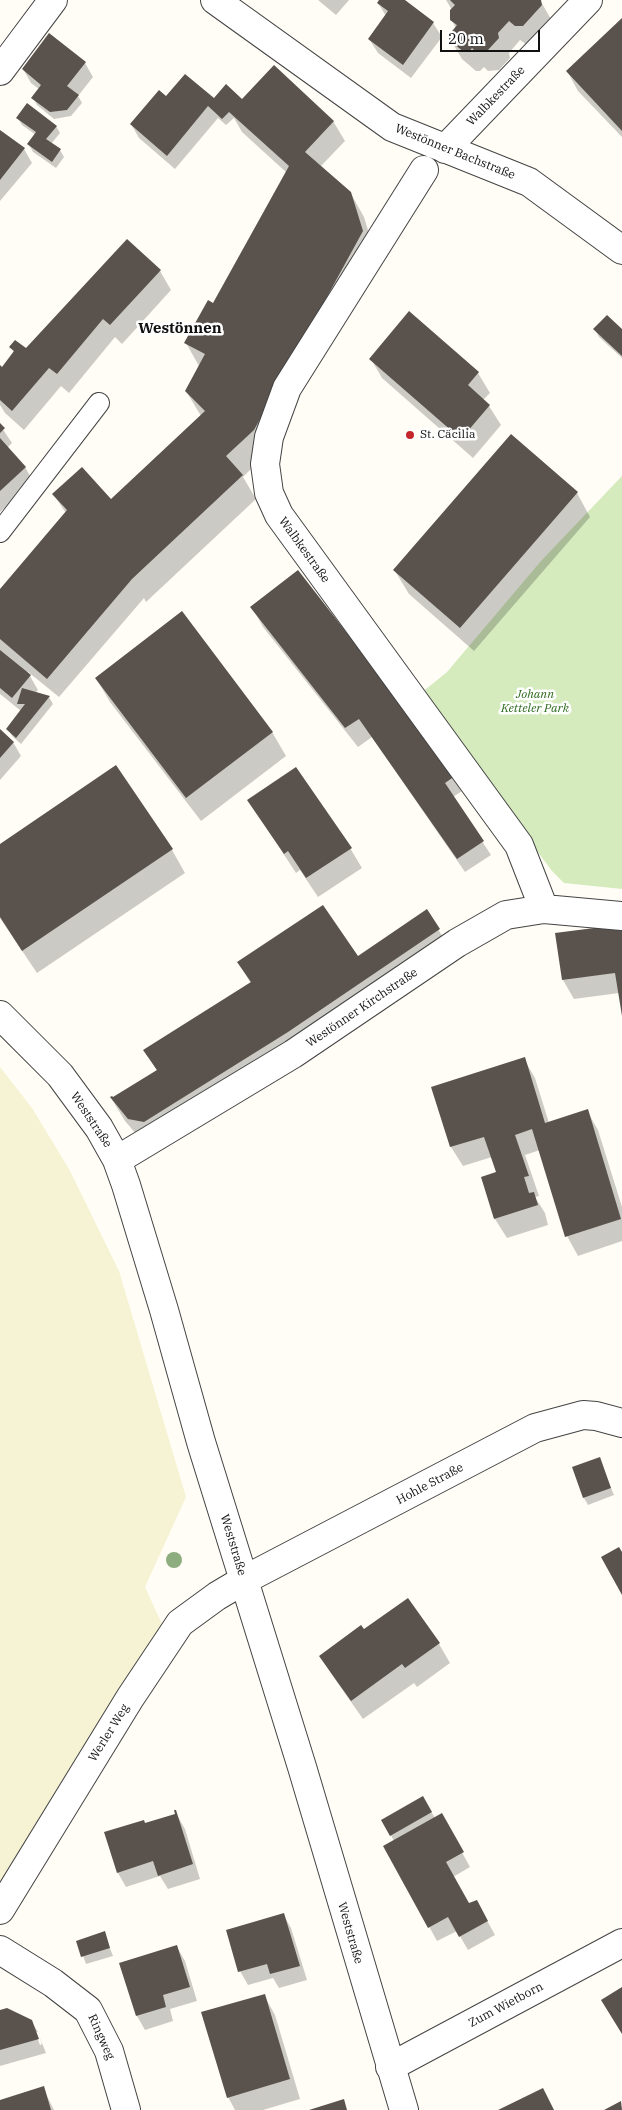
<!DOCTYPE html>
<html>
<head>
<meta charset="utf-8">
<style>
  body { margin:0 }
  #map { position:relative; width:622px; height:2110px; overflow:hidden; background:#fffdf5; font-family:"IBM Plex Serif",serif }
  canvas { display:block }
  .scale { position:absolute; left:440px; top:30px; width:100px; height:22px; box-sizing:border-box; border:2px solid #111; border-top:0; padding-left:6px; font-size:15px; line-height:18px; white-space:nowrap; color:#111; -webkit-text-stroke:4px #fff; paint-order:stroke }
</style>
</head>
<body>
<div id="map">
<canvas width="622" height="2110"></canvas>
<div class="scale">20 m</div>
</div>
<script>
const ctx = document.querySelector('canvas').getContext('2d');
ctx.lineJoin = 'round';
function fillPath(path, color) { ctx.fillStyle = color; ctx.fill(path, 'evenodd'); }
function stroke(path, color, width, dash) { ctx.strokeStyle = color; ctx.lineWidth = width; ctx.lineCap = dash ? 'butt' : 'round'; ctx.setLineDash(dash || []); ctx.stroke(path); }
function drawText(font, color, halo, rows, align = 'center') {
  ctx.font = font + ' "IBM Plex Serif",serif'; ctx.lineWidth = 5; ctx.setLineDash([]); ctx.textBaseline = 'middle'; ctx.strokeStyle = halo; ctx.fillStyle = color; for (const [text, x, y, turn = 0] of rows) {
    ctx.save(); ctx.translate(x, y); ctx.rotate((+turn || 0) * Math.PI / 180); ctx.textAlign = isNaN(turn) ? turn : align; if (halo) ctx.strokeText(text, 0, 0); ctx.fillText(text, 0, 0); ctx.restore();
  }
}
fillPath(new Path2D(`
  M 0,1067 L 32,1108 L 69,1169 L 119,1271 L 186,1497 L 145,1587 L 162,1624 L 0,1892 Z`), '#f6f3d4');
fillPath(new Path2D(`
  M 622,476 L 622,889 L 564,883 L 552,871 L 420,694 L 447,672 L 541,561 Z`), '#d5ebbd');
fillPath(new Path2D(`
  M 318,0 L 349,0 L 336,15 Z
  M 381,0 L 403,0 L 433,23 L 442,37 L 411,78 L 378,53 L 369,39 L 386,16 L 378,3 Z
  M 446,0 L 540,0 L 552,21 L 527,45 L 520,40 L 509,53 L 510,58 L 499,70 L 488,71 L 484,67 L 480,71 L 476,71 L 462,59 L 450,39 L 456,28 L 451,19 L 452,10 Z
  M 622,20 L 622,137 L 578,91 L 567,71 Z
  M 85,63 L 93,77 L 78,96 L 82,103 L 71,116 L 54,119 L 37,105 L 33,98 L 39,89 L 31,83 L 23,69 Z
  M 166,98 L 242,100 L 333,121 L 345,141 L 320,167 L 350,192 L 364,217 L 376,256 L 267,453 L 243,477 L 256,499 L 146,602 L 144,598 L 59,697 L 27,671 L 38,690 L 35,693 L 49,697 L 53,704 L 21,744 L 12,736 L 8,729 L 21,711 L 0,694 L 0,591 L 66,513 L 53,494 L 115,504 L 201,416 L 186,391 L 199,366 L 186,343 L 213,305 L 287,173 L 242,132 L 234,118 L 226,125 L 218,118 L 175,169 L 139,138 L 131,124 Z
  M 18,118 L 56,126 L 60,133 L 51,144 L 60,150 L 64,157 L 56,168 L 33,152 L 29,145 L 36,135 L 22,125 Z
  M 0,131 L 24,149 L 32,163 L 0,201 Z
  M 160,271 L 171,290 L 122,344 L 115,337 L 69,393 L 61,386 L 24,430 L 5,413 L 0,405 L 0,367 L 2,368 L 14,353 L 11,347 L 26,350 Z
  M 410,313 L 478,373 L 490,393 L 483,400 L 489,406 L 501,425 L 473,458 L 382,378 L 371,359 Z
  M 595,330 L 622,331 L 622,358 L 599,337 Z
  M 0,425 L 12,443 L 7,448 L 25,467 L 33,481 L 0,512 Z
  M 577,493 L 590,517 L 474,651 L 409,594 L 395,571 Z
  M 252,607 L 454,777 L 462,791 L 453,797 L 491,855 L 465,872 L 372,737 L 358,747 L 263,627 Z
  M 96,678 L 272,732 L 286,756 L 201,821 L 110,702 Z
  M 0,731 L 13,742 L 21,756 L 0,780 Z
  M 116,767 L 172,850 L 185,873 L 37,973 L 0,918 L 0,846 Z
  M 249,801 L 350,848 L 362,868 L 318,897 L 300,870 L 296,873 Z
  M 427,911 L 447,944 L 143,1142 L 125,1121 L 111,1098 L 113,1099 L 157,1071 L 145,1050 L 251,984 L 239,963 L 364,968 Z
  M 610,927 L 622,1015 L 619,993 L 574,999 L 563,980 Z
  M 524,1059 L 535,1078 L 549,1123 L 587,1111 L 598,1130 L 622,1207 L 622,1241 L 578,1256 L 567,1236 L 540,1150 L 525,1155 L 539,1196 L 535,1197 L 545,1213 L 548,1225 L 507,1238 L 495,1219 L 482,1178 L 498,1173 L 492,1157 L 463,1166 L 451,1147 L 432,1088 Z
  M 599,1459 L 614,1495 L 588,1505 L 584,1498 Z
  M 408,1600 L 439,1644 L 450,1663 L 417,1687 L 414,1683 L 363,1719 L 332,1675 L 320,1656 L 364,1631 Z
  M 423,1798 L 435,1818 L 441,1814 L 470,1867 L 453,1877 L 469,1905 L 484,1915 L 495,1935 L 468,1950 L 457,1931 L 437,1941 L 385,1846 L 394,1841 L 383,1821 Z
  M 177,1815 L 185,1829 L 200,1879 L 168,1889 L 160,1876 L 126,1887 L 118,1873 L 106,1833 L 145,1824 Z
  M 283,1914 L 291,1928 L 307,1980 L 279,1988 L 273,1978 L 248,1985 L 240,1971 Z
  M 104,1933 L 113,1956 L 86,1964 L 78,1942 Z
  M 177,1947 L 185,1961 L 197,2001 L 170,2009 L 173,2021 L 145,2030 L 137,2016 Z
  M 264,1995 L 275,2015 L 300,2099 L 263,2110 L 235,2110 L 228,2097 Z
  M 0,2011 L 31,2021 L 38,2032 L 35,2032 L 40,2045 L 42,2044 L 38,2033 L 46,2053 L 0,2066 Z
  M 43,2088 L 54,2110 L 0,2110 L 0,2101 Z`), '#0003');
fillPath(new Path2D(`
  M 379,0 L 405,0 L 434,22 L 403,65 L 368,39 L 388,11 L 377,3 Z
  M 450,0 L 541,0 L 542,5 L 523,26 L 515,26 L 509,21 L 498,33 L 499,38 L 488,50 L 476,52 L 472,48 L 469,52 L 464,52 L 449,40 L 449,35 L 457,25 L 450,20 L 450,10 L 455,5 Z
  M 622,18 L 622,131 L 566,71 Z
  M 49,33 L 86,62 L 67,86 L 79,95 L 67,110 L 50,112 L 31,98 L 41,85 L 22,69 Z
  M 274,65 L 334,121 L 305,152 L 351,192 L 363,231 L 254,430 L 226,456 L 243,475 L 132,579 L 47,679 L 0,639 L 0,589 L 67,510 L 52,494 L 82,467 L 111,499 L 205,411 L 185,391 L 205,354 L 184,343 L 208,300 L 213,303 L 289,166 L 229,112 L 222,119 L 208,106 L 167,156 L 130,124 L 159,90 L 166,96 L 185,74 L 214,98 L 226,84 L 242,99 Z
  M 27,103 L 57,126 L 46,139 L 61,149 L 52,162 L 27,144 L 36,132 L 16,118 Z
  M 0,130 L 25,148 L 0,180 Z
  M 127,239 L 161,270 L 110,325 L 103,319 L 57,374 L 49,368 L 12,411 L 0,400 L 0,365 L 2,367 L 14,351 L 9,347 L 15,340 L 26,348 Z
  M 409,311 L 479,372 L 468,385 L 490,405 L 461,439 L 369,359 Z
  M 607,315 L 622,329 L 622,356 L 593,329 Z
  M 0,423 L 5,428 L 0,433 Z
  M 511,434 L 578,492 L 460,628 L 393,570 Z
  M 0,438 L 26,467 L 0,491 Z
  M 298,570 L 395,695 L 455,776 L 445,783 L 484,841 L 457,859 L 359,719 L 345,728 L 250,607 Z
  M 182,611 L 273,732 L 186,798 L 95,678 Z
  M 0,650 L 31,675 L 12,698 L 0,688 Z
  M 22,688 L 50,696 L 16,738 L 6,729 L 25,704 L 17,704 Z
  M 0,729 L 14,742 L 0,758 Z
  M 116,765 L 173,849 L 22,951 L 0,917 L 0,844 Z
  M 296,767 L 352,848 L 306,878 L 288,851 L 284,854 L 247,800 Z
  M 323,905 L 358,956 L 427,909 L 440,929 L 288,1032 L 144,1122 L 128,1119 L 110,1097 L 112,1096 L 113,1097 L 157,1070 L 143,1050 L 251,982 L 237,962 Z
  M 610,926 L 622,927 L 622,1016 L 615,973 L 562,980 L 555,933 Z
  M 525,1057 L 545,1123 L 588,1109 L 621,1219 L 565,1237 L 532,1129 L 515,1135 L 529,1176 L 524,1177 L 529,1193 L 534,1192 L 538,1205 L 494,1219 L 481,1177 L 496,1172 L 484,1137 L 450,1147 L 431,1087 Z
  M 600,1457 L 611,1488 L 583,1498 L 572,1467 Z
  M 619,1547 L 622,1552 L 622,1595 L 601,1557 Z
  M 408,1598 L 440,1643 L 405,1668 L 402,1664 L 351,1701 L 319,1656 L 361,1625 L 364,1629 Z
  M 423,1796 L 432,1812 L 390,1836 L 381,1820 Z
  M 174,1810 L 176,1810 L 193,1864 L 158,1876 L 153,1861 L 117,1873 L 104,1832 L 144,1820 L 145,1823 L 175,1814 Z
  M 442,1813 L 464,1852 L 446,1862 L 469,1903 L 477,1900 L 488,1921 L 459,1937 L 448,1917 L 428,1928 L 383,1846 Z
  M 284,1913 L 300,1966 L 270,1974 L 267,1964 L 238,1972 L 226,1930 Z
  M 105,1931 L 110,1948 L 81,1957 L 76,1941 Z
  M 177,1945 L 190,1987 L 163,1995 L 166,2007 L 136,2016 L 119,1963 Z
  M 622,1987 L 622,2034 L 601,2000 Z
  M 265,1994 L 290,2079 L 227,2098 L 201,2012 Z
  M 7,2008 L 32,2020 L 39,2039 L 0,2050 L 0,2010 Z
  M 44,2086 L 51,2110 L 0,2110 L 0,2100 Z
  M 543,2088 L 554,2110 L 498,2110 Z
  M 344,2099 L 347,2110 L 309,2110 Z
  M 621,2101 L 622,2110 L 604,2110 Z`), '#5a524d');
const lane = new Path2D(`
  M 0,532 L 99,403`);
const street = new Path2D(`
  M 215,0 L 392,127 L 529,182 L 622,250
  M 0,71 L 53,0
  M 445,149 L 588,0
  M 424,170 L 287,388 L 269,437 L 265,464 L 269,493 L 279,515 L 519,845 L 544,909
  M 0,1015 L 60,1075 L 99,1128 L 117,1160 L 126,1185 L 164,1310 L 201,1442 L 302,1767 L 404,2110
  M 117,1160 L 293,1054 L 457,943 L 506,915 L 544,909 L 622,916
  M 0,1910 L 130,1698 L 180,1623 L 217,1596 L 244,1580 L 535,1428 L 583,1415 L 596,1416 L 622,1423
  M 0,1950 L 53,1983 L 88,2010 L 109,2051 L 126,2110
  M 390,2067 L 622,1943`);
stroke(lane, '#444', 22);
stroke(street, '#444', 30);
stroke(lane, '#fff', 20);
stroke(street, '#fff', 28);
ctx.fillStyle = '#8dad7f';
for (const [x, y] of [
  [174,1560]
]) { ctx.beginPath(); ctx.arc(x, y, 8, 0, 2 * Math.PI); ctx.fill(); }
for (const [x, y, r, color] of [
  [410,435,5,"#c4262e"]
]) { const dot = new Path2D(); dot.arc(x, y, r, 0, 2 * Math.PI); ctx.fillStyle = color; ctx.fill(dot); stroke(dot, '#fff', 2); }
drawText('12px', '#111', '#fff', [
  ["Walbkestraße",496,96,-46],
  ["Westönner Bachstraße",455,152,22],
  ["Walbkestraße",304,550,54],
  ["Westönner Kirchstraße",362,1008,-34],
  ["Weststraße",91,1120,56],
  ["Hohle Straße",430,1484,-28],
  ["Weststraße",233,1545,73],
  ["Werler Weg",109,1733,-58],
  ["Weststraße",350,1933,74],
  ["Zum Wietborn",506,2005,-28],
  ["Ringweg",101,2037,66]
]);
drawText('12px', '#111', '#fff', [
  ["St. Cäcilia",420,435]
], 'left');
drawText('italic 12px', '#2f6b1f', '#fff', [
  ["Johann",535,695],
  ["Ketteler Park",535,709]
]);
drawText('bold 15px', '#111', '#fff', [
  ["Westönnen",180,329]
]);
</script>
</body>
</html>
